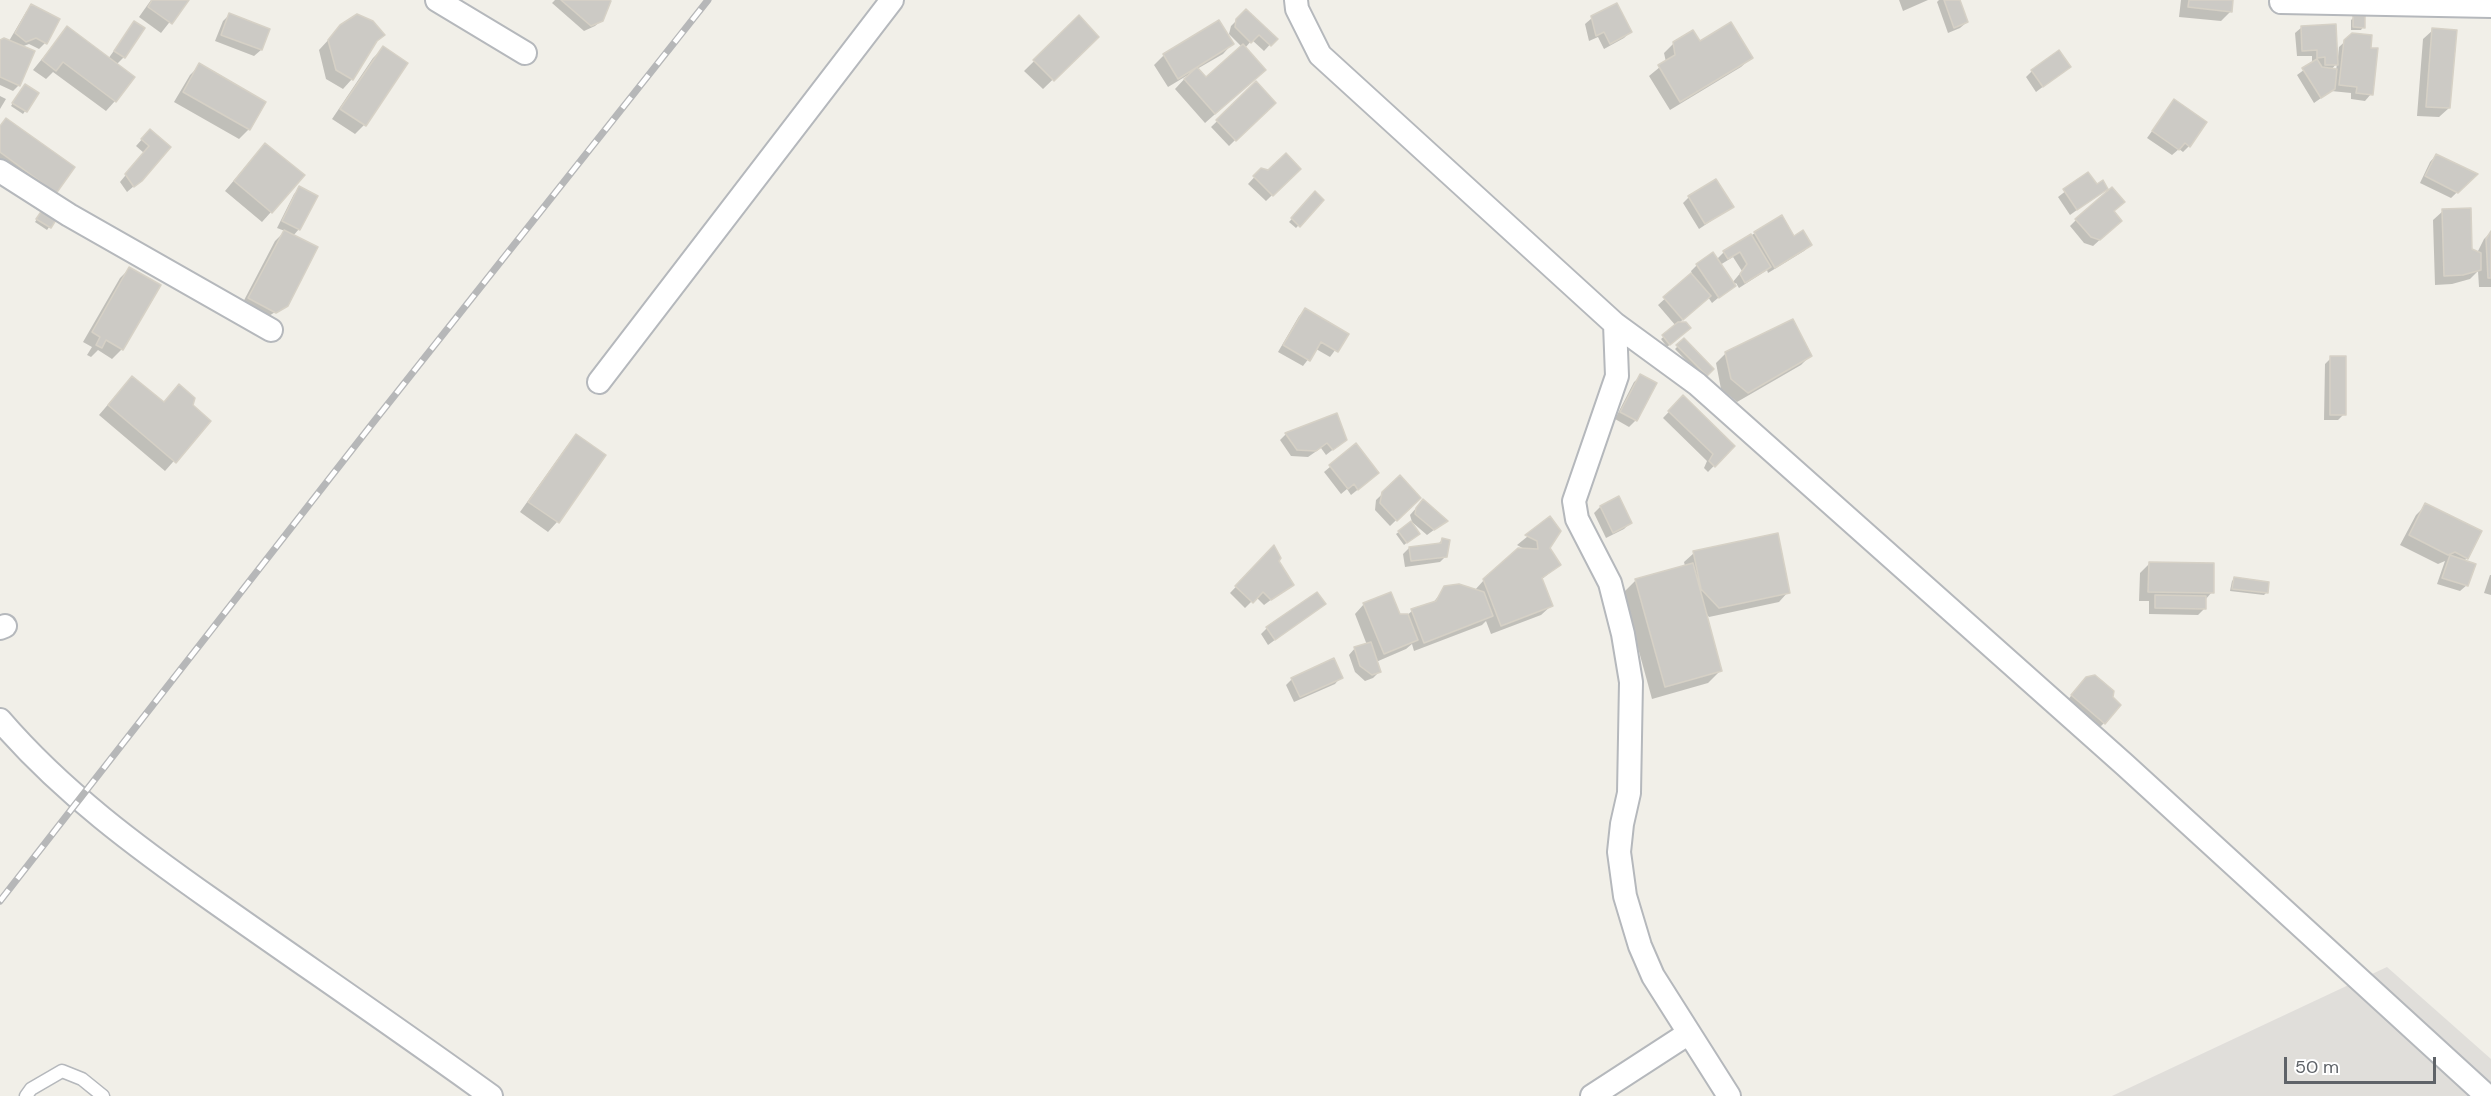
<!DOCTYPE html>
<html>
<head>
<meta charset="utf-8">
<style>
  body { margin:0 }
  #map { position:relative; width:2491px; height:1096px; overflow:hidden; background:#f1efe8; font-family:"DM Sans",sans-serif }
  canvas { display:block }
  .scale { position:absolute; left:2284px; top:1057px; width:152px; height:27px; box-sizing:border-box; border:3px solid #5f6368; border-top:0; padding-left:8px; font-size:18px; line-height:21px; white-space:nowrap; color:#5f6368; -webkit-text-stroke:4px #fff; paint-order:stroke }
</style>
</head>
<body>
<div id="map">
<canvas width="2491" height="1096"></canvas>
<div class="scale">50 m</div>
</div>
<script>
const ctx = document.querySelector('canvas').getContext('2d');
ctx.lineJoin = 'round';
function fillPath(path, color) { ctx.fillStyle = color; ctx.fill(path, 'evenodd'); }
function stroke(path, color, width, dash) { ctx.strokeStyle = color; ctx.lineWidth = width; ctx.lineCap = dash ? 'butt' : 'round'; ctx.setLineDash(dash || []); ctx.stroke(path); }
fillPath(new Path2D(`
  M 2387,967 L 2491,1059 L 2491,1096 L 2112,1096 Z`), '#e0deda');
fillPath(new Path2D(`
  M 151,0 L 187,0 L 161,33 L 139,17 Z
  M 555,0 L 608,0 L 602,20 L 595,26 L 584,31 L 552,3 Z
  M 1899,0 L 1928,0 L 1903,11 Z
  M 1939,0 L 1958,0 L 1967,22 L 1960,28 L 1948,33 L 1937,2 Z
  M 2181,0 L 2232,0 L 2231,11 L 2221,21 L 2179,17 Z
  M 32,6 L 45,43 L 39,49 L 29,44 L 21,47 L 19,85 L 13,91 L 0,85 L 0,41 L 9,41 L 26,12 Z
  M 1246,11 L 1275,39 L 1264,51 L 1252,40 L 1245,48 L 1255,79 L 1205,123 L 1175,89 L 1188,75 L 1168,87 L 1154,65 L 1164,55 L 1219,22 L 1232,44 L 1223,54 L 1197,69 L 1206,79 L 1242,47 L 1229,34 L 1231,26 Z
  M 229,15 L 268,30 L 261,50 L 254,56 L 215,41 L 223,21 Z
  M 1079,17 L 1097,37 L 1043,89 L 1024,71 Z
  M 2354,17 L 2363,27 L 2361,30 L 2351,30 L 2351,20 Z
  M 1592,18 L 1630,32 L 1624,38 L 1604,49 L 1598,37 L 1589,41 L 1585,24 Z
  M 134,23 L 124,57 L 116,65 L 115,101 L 106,111 L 53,72 L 46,79 L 33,70 L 67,28 L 108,59 Z
  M 2302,27 L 2338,57 L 2339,47 L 2352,35 L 2371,94 L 2365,101 L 2351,99 L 2351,93 L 2331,91 L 2314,103 L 2297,75 L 2312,64 L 2312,56 L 2297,56 L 2295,33 ZM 2337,63 L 2336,71 L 2331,70 Z
  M 2433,30 L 2449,108 L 2439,117 L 2417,116 L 2423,39 Z
  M 331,37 L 373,45 L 352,79 L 343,89 L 326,79 L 319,50 Z
  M 1674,43 L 1699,43 L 1751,58 L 1741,67 L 1670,110 L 1649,76 L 1666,62 L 1664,53 Z
  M 383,48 L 364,125 L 355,134 L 332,119 L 373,58 Z
  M 200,65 L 264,102 L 249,129 L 239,139 L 174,102 L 190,75 Z
  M 2069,67 L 2036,92 L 2026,77 L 2032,71 Z
  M 1256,84 L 1274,102 L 1229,146 L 1211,127 Z
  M 22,88 L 37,94 L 23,114 L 11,106 Z
  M 0,96 L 6,99 L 0,109 Z
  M 2174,101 L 2189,146 L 2183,152 L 2179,149 L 2172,155 L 2147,138 Z
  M 0,126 L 73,168 L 39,211 L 30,205 L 37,195 L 0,168 Z
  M 144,137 L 169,147 L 141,180 L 127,192 L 120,182 L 144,153 L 136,146 Z
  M 256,154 L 271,212 L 262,222 L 225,191 Z
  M 2436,155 L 2475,175 L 2451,198 L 2420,183 L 2430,162 Z
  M 1299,169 L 1266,201 L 1248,184 L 1261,170 L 1268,172 Z
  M 2088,174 L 2096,186 L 2106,189 L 2070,215 L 2058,197 Z
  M 300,188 L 299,229 L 293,236 L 281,308 L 269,316 L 271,318 L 240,308 L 275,241 L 285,231 L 277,228 L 294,194 Z
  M 1315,194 L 1322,200 L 1296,228 L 1289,222 Z
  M 1689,197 L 1732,207 L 1699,229 L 1683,203 Z
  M 44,208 L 57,216 L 47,230 L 35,222 Z
  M 2443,211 L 2470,250 L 2477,253 L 2484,239 L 2491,232 L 2491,287 L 2479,287 L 2478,271 L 2470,279 L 2452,284 L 2435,285 L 2433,220 Z
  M 2112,212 L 2114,227 L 2093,246 L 2084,243 L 2070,226 L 2076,220 Z
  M 1755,233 L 1793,238 L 1810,245 L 1804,251 L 1768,273 L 1767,270 L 1739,288 L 1736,283 L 1712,303 L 1708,297 L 1678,324 L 1687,331 L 1667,347 L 1661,339 L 1676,326 L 1658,305 L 1692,274 L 1691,271 L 1697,265 L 1712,254 L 1716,260 L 1724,252 ZM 1733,257 L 1742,271 L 1732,283 L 1720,265 Z
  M 129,269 L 122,349 L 112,359 L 98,350 L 91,357 L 87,355 L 92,347 L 83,342 L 120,278 Z
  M 1305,310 L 1347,334 L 1330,357 L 1316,349 L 1303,366 L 1278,352 L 1299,316 Z
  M 1684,340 L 1712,369 L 1703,378 L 1675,349 Z
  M 1726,353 L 1810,356 L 1801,365 L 1737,402 L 1721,389 L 1716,363 Z
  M 2331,358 L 2344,414 L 2338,420 L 2324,420 L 2325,364 Z
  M 1641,376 L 1655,384 L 1636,420 L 1629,427 L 1615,419 L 1634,382 Z
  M 123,387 L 163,403 L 191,406 L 209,421 L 165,471 L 99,415 Z
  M 1683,397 L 1733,446 L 1708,472 L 1704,468 L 1707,461 L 1663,418 Z
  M 1286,434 L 1345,440 L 1326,455 L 1321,448 L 1308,457 L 1291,456 L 1280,440 Z
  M 576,436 L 604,456 L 557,522 L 548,532 L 520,512 L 567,446 Z
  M 1356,445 L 1371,479 L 1351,495 L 1347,489 L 1341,494 L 1324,472 Z
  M 1400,477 L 1419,498 L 1390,526 L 1375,510 L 1376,500 Z
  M 1618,498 L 1630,523 L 1624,529 L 1606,538 L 1594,513 L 1600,507 Z
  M 2426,505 L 2467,558 L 2464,561 L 2467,585 L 2460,591 L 2437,584 L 2445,561 L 2438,564 L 2400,545 L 2416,515 Z
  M 1417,507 L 1446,521 L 1427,535 L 1412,522 L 1415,536 L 1404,545 L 1396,534 L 1412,522 L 1410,515 Z
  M 1549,519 L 1548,548 L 1559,565 L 1541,580 L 1551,606 L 1541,615 L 1491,634 L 1486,621 L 1482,625 L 1414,651 L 1412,644 L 1406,649 L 1376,662 L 1379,672 L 1373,678 L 1365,681 L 1355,672 L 1349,655 L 1355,648 L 1367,645 L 1355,614 L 1364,604 L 1399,616 L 1406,616 L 1412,611 L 1432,604 L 1445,588 L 1474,591 L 1484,580 L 1526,550 L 1517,545 Z
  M 1442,540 L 1446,556 L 1440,562 L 1405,567 L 1403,554 L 1409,548 L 1437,545 Z
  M 1273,548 L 1278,561 L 1292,584 L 1264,605 L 1256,597 L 1245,608 L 1230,593 Z
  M 1694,553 L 1788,592 L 1779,602 L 1709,617 L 1705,612 L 1721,670 L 1708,683 L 1652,699 L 1623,593 L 1636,580 L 1685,566 L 1684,562 Z
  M 2149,564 L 2212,592 L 2205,600 L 2204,609 L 2198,615 L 2149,614 L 2149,601 L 2139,601 L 2140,573 Z
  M 2490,575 L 2491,575 L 2491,595 L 2484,593 Z
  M 2234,579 L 2266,593 L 2264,595 L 2230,591 L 2232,581 Z
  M 1324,604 L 1268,645 L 1261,634 L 1267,628 Z
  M 1341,677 L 1335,684 L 1294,702 L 1286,685 L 1292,679 Z
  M 2080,685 L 2104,723 L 2098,729 L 2066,702 Z`), '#0003');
const building = new Path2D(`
  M 152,0 L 189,0 L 172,24 L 148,7 Z
  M 561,0 L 610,0 L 611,1 L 603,21 L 591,26 Z
  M 1944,0 L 1960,0 L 1968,22 L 1954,28 Z
  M 2189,0 L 2233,0 L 2232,12 L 2188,7 Z
  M 1617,3 L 1632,32 L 1610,44 L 1604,32 L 1596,36 L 1591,16 Z
  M 31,4 L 60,19 L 47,44 L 36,38 L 26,42 L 15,33 Z
  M 1246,9 L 1278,39 L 1271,46 L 1259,35 L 1251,43 L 1235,27 L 1236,19 Z
  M 229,13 L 270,29 L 262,50 L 221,35 Z
  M 357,14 L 373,21 L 385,35 L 377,41 L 353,80 L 336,70 L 328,40 L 340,25 Z
  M 1079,15 L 1099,37 L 1054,81 L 1033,60 Z
  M 2353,16 L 2365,16 L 2365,28 L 2353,27 Z
  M 1219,20 L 1234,44 L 1178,79 L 1163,54 Z
  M 134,21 L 145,28 L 125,58 L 114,51 Z
  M 1731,22 L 1753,58 L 1680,102 L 1658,65 L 1675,55 L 1673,42 L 1693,30 L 1700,41 Z
  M 2336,24 L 2338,65 L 2325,65 L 2325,57 L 2317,58 L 2317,50 L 2302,51 L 2301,26 Z
  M 67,26 L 135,77 L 116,102 L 63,62 L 56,71 L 42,60 Z
  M 2432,28 L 2457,30 L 2450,108 L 2426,107 Z
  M 2352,33 L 2372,35 L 2371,48 L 2378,48 L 2373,95 L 2356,93 L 2357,87 L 2339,85 L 2344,40 Z
  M 4,38 L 35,51 L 20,86 L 0,77 L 0,40 Z
  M 1243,44 L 1266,70 L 1215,114 L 1184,79 L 1197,67 L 1206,77 Z
  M 383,46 L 408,63 L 366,126 L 340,109 Z
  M 2059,50 L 2071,67 L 2043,87 L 2031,70 Z
  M 2317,59 L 2322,67 L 2337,69 L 2335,89 L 2321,98 L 2302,68 Z
  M 199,63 L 266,102 L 250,130 L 183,92 Z
  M 1256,81 L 1276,103 L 1236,141 L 1216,120 Z
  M 25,84 L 39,93 L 27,112 L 12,103 Z
  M 2174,99 L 2207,122 L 2190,147 L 2185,143 L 2179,150 L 2152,131 Z
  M 6,118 L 75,167 L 50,202 L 38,194 L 45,185 L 0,152 L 0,126 Z
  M 150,129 L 171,147 L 142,181 L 134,187 L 125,174 L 149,146 L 141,139 Z
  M 265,143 L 305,175 L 272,213 L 234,181 Z
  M 1286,153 L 1301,169 L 1273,196 L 1253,176 L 1261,168 L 1268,170 Z
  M 2436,154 L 2478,174 L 2458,193 L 2425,176 Z
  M 2088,172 L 2097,184 L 2103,180 L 2108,189 L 2077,210 L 2063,189 Z
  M 1716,179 L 1734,207 L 1705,224 L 1688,196 Z
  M 299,186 L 318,196 L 300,230 L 282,221 Z
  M 2112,187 L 2125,202 L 2114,211 L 2122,221 L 2100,240 L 2091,237 L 2075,219 Z
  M 1315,191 L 1324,200 L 1300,227 L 1291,218 Z
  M 45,206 L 59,215 L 51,228 L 36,219 Z
  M 2471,208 L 2472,249 L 2481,253 L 2481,270 L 2463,275 L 2444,276 L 2442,209 Z
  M 1782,215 L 1794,236 L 1803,230 L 1812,245 L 1775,268 L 1754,232 Z
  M 284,230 L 318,247 L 288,306 L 276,313 L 248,298 Z
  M 2491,231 L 2491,278 L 2488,278 L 2486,239 Z
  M 1751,234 L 1771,267 L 1745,283 L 1740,274 L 1747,264 L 1740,252 L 1728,259 L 1723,251 Z
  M 1713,252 L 1736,286 L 1719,298 L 1696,264 Z
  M 129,267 L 161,285 L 123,350 L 106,340 L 102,348 L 96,345 L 100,337 L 92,332 Z
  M 1691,273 L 1711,296 L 1683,320 L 1663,297 Z
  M 1305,308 L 1349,334 L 1338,352 L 1321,342 L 1310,361 L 1283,345 Z
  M 1793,319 L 1812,356 L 1748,393 L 1731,379 L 1725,352 Z
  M 1678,322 L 1686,322 L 1691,328 L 1670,345 L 1662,335 Z
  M 1684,338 L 1714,369 L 1707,376 L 1676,345 Z
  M 2330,356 L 2346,356 L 2346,415 L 2330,415 Z
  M 1640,374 L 1657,383 L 1637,421 L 1620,412 Z
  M 132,376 L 164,402 L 179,384 L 195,398 L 193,405 L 211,421 L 176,463 L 108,405 Z
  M 1683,395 L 1735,446 L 1715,467 L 1709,461 L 1713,454 L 1668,411 Z
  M 1337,413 L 1347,440 L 1333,450 L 1327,443 L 1316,451 L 1297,450 L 1285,433 Z
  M 576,434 L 606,455 L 559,523 L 528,502 Z
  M 1356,443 L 1379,473 L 1358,490 L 1354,484 L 1348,489 L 1329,465 Z
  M 1400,475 L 1421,498 L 1397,521 L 1380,503 L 1382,492 Z
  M 1619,496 L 1632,523 L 1613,533 L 1600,506 Z
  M 1423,499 L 1448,521 L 1434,530 L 1415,514 L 1416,508 Z
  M 2425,503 L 2482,531 L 2468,559 L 2455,552 L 2448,555 L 2409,535 Z
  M 1550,516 L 1561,531 L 1550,548 L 1561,565 L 1542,578 L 1553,606 L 1501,626 L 1483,579 L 1518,548 L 1538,549 L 1537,541 L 1525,535 Z
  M 1411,521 L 1420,534 L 1407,543 L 1398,531 Z
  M 1778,533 L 1790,593 L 1719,608 L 1701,589 L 1693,551 Z
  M 1442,538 L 1450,540 L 1447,557 L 1411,561 L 1409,547 L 1441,543 Z
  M 1274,545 L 1281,558 L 1279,561 L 1294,585 L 1271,600 L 1263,592 L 1253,603 L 1235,586 Z
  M 2450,555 L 2476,564 L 2468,586 L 2442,578 Z
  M 2149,562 L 2214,563 L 2214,593 L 2148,592 Z
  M 1693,563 L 1722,671 L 1665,687 L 1635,579 Z
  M 2234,577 L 2269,582 L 2268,593 L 2232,589 Z
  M 1459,584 L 1484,592 L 1493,616 L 1424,643 L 1411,609 L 1436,601 L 1444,586 Z
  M 1317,592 L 1326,604 L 1275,640 L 1266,627 Z
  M 1391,592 L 1400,614 L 1408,614 L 1418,640 L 1384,654 L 1363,603 Z
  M 2155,595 L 2206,596 L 2206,609 L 2155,608 Z
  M 1371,642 L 1381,672 L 1372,675 L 1360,666 L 1354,647 Z
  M 1334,658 L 1343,678 L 1300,697 L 1291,678 Z
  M 2095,675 L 2114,691 L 2113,697 L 2121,705 L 2105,724 L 2071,695 L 2086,677 Z`);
fillPath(building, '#cccac5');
stroke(building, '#d6d1c6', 1.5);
const lane = new Path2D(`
  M 26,1096 L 31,1089 L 62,1071 L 82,1079 L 103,1096`);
const street = new Path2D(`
  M 437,0 L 525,53
  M 1296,0 L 1297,9 L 1320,55 L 1615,324 L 1697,384 L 2125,765 L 2487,1096
  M 2281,2 L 2491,6
  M 0,171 L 69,215 L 271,330
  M 1615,324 L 1617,376 L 1574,501 L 1577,519 L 1610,583 L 1623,634 L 1631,682 L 1629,793 L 1622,824 L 1619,852 L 1625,896 L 1640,946 L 1653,976 L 1729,1096
  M 599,382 L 892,0
  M 0,628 L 5,626
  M 0,720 C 62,792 138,848 215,902 C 307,967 400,1030 491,1096
  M 1592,1096 L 1689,1033`);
stroke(lane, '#b5b8bc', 15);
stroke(street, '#b5b8bc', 26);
stroke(lane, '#fff', 12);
stroke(street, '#fff', 22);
const rail = new Path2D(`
  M 0,901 L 372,424 L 708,0`);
stroke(rail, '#b6b7b8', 7);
stroke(rail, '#fff', 4.5, [14]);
</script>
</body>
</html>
